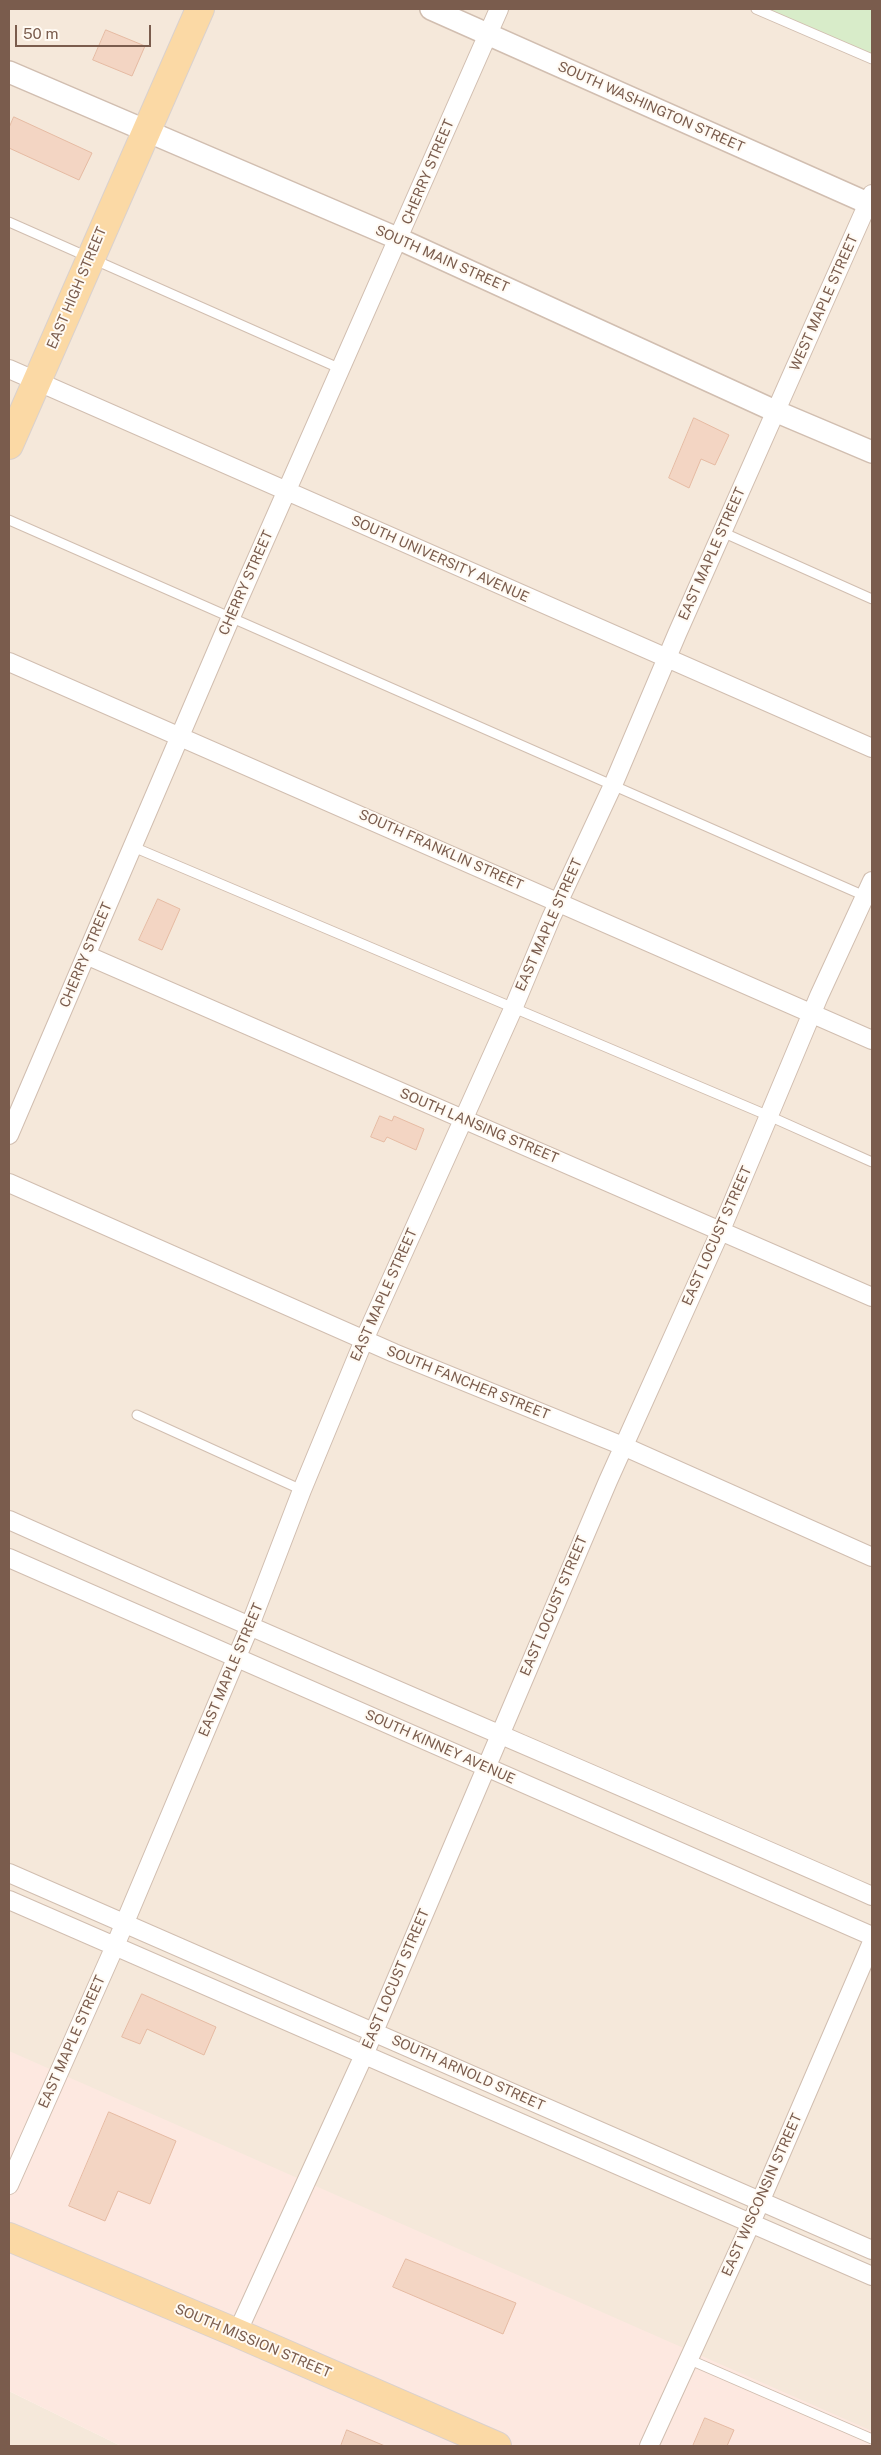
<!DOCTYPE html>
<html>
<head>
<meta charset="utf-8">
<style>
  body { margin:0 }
  #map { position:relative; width:881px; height:2455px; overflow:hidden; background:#fdf6ec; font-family:"Public Sans",sans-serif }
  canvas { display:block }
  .frame { position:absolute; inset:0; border:10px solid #7a5c4d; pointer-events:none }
  .scale { position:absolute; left:15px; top:25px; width:136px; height:22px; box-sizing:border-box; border:2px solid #7a5c4d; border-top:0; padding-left:6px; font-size:15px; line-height:18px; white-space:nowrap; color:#7a5c4d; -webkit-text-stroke:4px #fffaf3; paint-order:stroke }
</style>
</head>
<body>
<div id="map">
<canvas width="881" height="2455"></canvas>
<div class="frame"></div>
<div class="scale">50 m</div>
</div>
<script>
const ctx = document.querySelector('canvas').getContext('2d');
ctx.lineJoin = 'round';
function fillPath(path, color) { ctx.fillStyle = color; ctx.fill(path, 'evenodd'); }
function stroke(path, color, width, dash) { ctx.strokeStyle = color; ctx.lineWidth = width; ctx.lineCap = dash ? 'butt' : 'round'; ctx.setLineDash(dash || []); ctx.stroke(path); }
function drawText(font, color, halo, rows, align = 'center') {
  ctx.font = font + ' "Public Sans",sans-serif'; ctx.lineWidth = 4; ctx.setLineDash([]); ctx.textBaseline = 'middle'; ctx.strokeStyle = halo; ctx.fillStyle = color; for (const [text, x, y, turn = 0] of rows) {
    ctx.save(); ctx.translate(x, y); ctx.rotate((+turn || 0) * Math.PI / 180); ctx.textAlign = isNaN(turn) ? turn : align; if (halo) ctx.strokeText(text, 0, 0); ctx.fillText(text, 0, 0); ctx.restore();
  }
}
fillPath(new Path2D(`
  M 9,9 L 872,9 L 872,2438 L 9,2054 Z
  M 9,2391 L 121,2446 L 9,2446 Z`), '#f5e8da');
fillPath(new Path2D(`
  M 9,2051 L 872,2431 L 872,2446 L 121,2446 L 9,2391 Z`), '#fde8e0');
fillPath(new Path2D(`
  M 761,9 L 872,9 L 872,55 Z`), '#d8ecc9');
const building = new Path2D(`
  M 106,30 L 145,46 L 132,76 L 93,60 Z
  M 14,117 L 92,153 L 79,180 L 9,148 L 9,128 Z
  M 694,418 L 729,435 L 715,465 L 701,459 L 689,488 L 669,478 Z
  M 158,899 L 180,909 L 162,950 L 139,940 Z
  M 380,1116 L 392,1121 L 394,1116 L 424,1129 L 416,1150 L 387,1137 L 384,1142 L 371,1137 Z
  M 142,1994 L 216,2027 L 204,2055 L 147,2029 L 140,2044 L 122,2037 Z
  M 109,2112 L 176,2141 L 150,2204 L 118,2191 L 105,2221 L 69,2206 Z
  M 406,2259 L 516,2303 L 503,2334 L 393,2287 Z
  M 705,2418 L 734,2430 L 727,2446 L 693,2446 Z
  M 347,2430 L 385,2446 L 341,2446 Z`);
fillPath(building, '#f3d5c3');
stroke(building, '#e6bba3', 1);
const service = new Path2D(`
  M 756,9 L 872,59
  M 9,222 L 341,369
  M 9,520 L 867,897
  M 722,532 L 872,599
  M 131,846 L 769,1116 L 872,1162
  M 137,1415 L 302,1490
  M 688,2359 L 872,2439`);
const minor = new Path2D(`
  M 9,369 L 872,748
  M 9,662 L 872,1040
  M 86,955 L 872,1297
  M 9,1135 L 231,617 L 499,9
  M 9,1183 L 394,1353 L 623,1446 L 872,1557
  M 9,1520 C 295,1648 585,1770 872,1896
  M 9,1558 L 872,1936
  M 9,1873 L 872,2250
  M 9,1900 L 872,2276
  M 9,2185 L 115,1946 L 249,1628 L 302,1490 L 364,1340 L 513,1009 L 551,918 L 613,785 L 677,634 L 872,194
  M 237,2333 L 364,2055 L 608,1481 L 721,1230 L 819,996 L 872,881
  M 649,2446 L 751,2223 L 872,1942`);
const tertiary = new Path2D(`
  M 431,9 L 872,205
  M 9,72 L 399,239 L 775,411 L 872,452`);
const primary = new Path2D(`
  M 9,445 L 200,9
  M 9,2237 L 237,2333 L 497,2446`);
stroke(service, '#d1beb0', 11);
stroke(minor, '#d1beb0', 20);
stroke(tertiary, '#d1beb0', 24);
stroke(primary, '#dad1cd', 30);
stroke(service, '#fff', 9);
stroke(minor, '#fff', 18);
stroke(tertiary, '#fff', 21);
stroke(primary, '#fbd9a5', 28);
drawText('14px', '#7a5c4d', '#fffaf3', [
  ["SOUTH WASHINGTON STREET",651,107,24],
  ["CHERRY STREET",428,172,-67],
  ["SOUTH MAIN STREET",442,259,24],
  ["EAST HIGH STREET",77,288,-67],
  ["WEST MAPLE STREET",824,303,-66],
  ["EAST MAPLE STREET",712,554,-66],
  ["SOUTH UNIVERSITY AVENUE",440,559,24],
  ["CHERRY STREET",246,583,-66],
  ["SOUTH FRANKLIN STREET",441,850,24],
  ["EAST MAPLE STREET",549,925,-66],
  ["CHERRY STREET",86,955,-67],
  ["SOUTH LANSING STREET",479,1126,23],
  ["EAST LOCUST STREET",717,1236,-66],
  ["EAST MAPLE STREET",384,1295,-66],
  ["SOUTH FANCHER STREET",468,1383,22],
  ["EAST LOCUST STREET",554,1606,-67],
  ["EAST MAPLE STREET",231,1670,-67],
  ["SOUTH KINNEY AVENUE",440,1747,24],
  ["EAST LOCUST STREET",396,1979,-67],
  ["EAST MAPLE STREET",72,2042,-66],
  ["SOUTH ARNOLD STREET",468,2073,24],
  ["EAST WISCONSIN STREET",762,2195,-66],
  ["SOUTH MISSION STREET",253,2341,23]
]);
</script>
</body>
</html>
